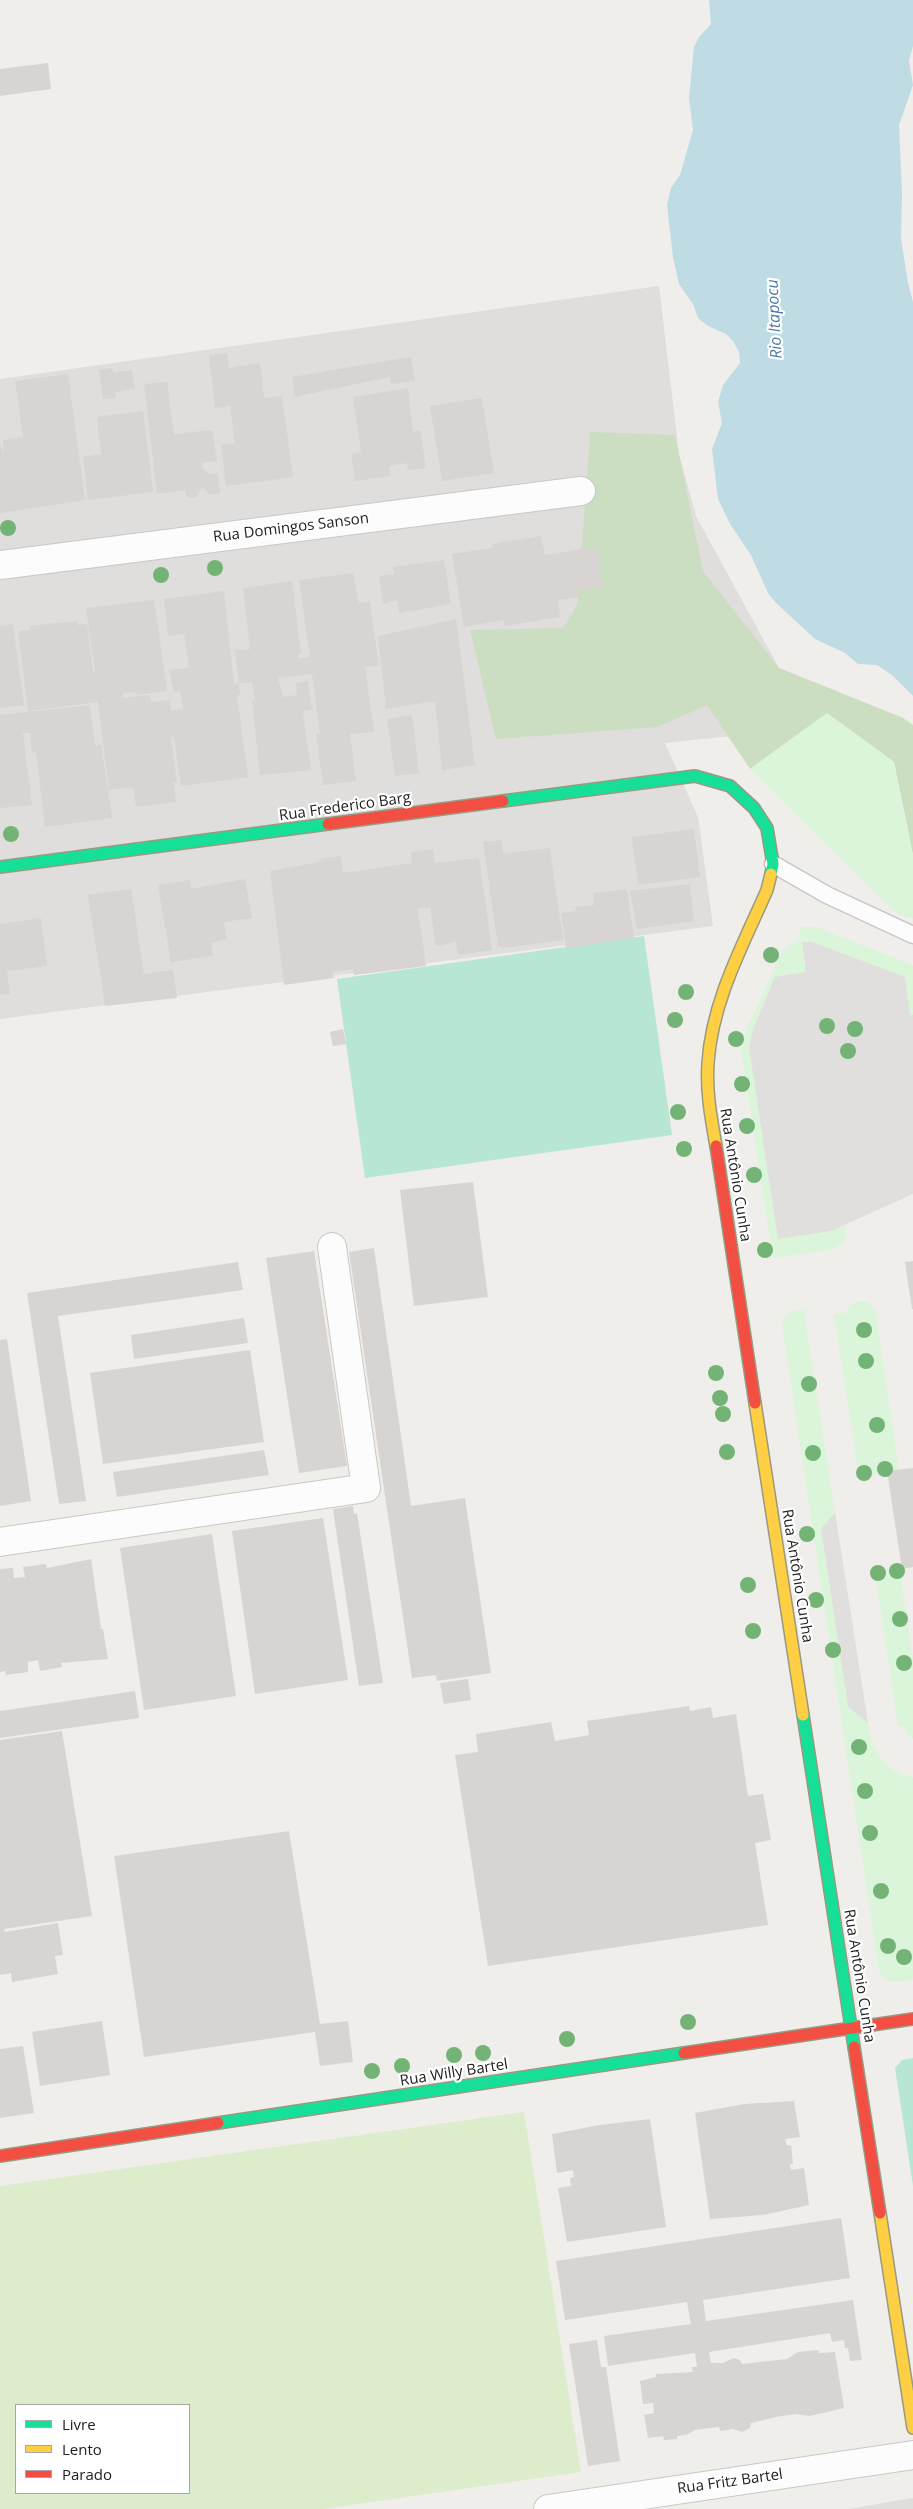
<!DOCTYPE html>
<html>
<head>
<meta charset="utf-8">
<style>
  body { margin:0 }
  #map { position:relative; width:913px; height:2509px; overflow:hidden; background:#f0eeeb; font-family:"Open Sans",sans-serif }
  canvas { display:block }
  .legend { position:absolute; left:15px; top:2404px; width:175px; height:90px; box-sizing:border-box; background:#fff; border:1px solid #a7a7a7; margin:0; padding:6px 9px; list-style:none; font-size:15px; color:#222 }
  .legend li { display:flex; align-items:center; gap:10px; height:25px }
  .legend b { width:25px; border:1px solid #a7a7a7 }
</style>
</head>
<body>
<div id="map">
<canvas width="913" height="2509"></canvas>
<ul class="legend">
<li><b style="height:6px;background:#16e098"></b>Livre</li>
<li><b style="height:6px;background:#ffcf43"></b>Lento</li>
<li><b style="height:6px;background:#f24e42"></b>Parado</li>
</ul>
</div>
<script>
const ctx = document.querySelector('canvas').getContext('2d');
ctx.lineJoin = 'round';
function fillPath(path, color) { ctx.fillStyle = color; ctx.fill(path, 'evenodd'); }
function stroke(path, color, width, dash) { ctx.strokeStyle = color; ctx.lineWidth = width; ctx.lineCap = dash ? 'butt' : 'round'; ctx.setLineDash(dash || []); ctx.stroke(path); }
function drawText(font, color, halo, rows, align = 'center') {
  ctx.font = font + ' "Open Sans",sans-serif'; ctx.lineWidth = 4.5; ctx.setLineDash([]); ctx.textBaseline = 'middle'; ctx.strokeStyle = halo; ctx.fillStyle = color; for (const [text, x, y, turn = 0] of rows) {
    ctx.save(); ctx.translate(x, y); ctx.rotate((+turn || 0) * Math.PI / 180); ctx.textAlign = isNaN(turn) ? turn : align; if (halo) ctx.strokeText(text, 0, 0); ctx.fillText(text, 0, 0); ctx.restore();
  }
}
fillPath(new Path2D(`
  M 659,286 L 679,454 L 696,516 L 779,668 L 903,718 L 665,743 L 698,817 L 713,926 L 0,1019 L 0,379 Z
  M 913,2498 L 913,2509 L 848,2509 Z`), '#dfdedc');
fillPath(new Path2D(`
  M 524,2112 L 581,2472 L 323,2509 L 0,2509 L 0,2186 ZM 16,2405 L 189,2405 L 189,2493 L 16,2493 Z`), '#ddeccb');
fillPath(new Path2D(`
  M 590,432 L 675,435 L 703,571 L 779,668 L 903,718 L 913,725 L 913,855 L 894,762 L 827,713 L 750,769 L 707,705 L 658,727 L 496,739 L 470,630 L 563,628 L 578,603 Z`), '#cbdec1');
fillPath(new Path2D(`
  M 827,713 L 894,762 L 913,855 L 913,919 L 896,913 L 750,769 Z
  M 799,927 L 816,927 L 913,965 L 913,1015 L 910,1015 L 802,943 L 806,972 L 752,1032 L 749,1047 L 778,1238 L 830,1231 L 846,1225 C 846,1239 844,1245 831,1250 L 773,1258 L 741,1049 L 746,1030 L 781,954 L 788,946 L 801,938 Z
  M 858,1301 L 868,1302 L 875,1308 L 899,1470 L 859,1477 L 834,1314 L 846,1313 L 850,1305 Z
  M 806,1309 L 805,1318 L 835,1512 L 821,1530 L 848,1707 L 868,1723 C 871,1748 885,1773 913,1777 L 913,1979 C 898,1982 888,1986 879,1971 L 782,1324 C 786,1310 793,1311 806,1309 Z
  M 899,1568 L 913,1658 L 913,1739 L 908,1735 L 904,1726 L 898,1727 L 875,1571 Z`), '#daf5da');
fillPath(new Path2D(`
  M 644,936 L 672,1135 L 365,1178 L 337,979 Z
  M 913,2058 L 913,2186 L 895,2068 L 902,2060 Z`), '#b7e6d2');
fillPath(new Path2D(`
  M 802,942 L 812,942 L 905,977 L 910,1015 L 913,1015 L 913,1194 L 831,1231 L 778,1239 L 749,1048 L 752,1032 L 775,977 L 806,972 Z
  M 835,1512 L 868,1723 L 848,1707 L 821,1529 Z`), '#e0dfde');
fillPath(new Path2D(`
  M 709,0 L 913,0 L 913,46 L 909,61 L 913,85 L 899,125 L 902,193 L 901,238 L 908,283 L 913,302 L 913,696 L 892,675 L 877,665 L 858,664 L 845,653 L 815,639 L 776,603 L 768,593 L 751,555 L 730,524 L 718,499 L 712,449 L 722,423 L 718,402 L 723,385 L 740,363 L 739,352 L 733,341 L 726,334 L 708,326 L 698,318 L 693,304 L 679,284 L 673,257 L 667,205 L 671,188 L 680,175 L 693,130 L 689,98 L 694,47 L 699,37 L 711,24 Z`), '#bfdbe3');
fillPath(new Path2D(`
  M 48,63 L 51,89 L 0,96 L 0,69 Z
  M 227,353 L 229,368 L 260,363 L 264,398 L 282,396 L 293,477 L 226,486 L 221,445 L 235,443 L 230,406 L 215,408 L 209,355 Z
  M 411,357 L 415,381 L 391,384 L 390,377 L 294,397 L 292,377 Z
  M 112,368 L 113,373 L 132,370 L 135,389 L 115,392 L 116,398 L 103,399 L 99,370 Z
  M 68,374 L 85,500 L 0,513 L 0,444 L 4,454 L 3,440 L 23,437 L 15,381 Z
  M 167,382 L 174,434 L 212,430 L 217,461 L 202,463 L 202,468 L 209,474 L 218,473 L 220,493 L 210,495 L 202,487 L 196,497 L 187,497 L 185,490 L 157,494 L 144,384 Z
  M 408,388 L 413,432 L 420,430 L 426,468 L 408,470 L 407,463 L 389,466 L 390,476 L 355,481 L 351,454 L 361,452 L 353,397 Z
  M 482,398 L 494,473 L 442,481 L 430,406 Z
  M 143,411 L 153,492 L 88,500 L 83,457 L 101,454 L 97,417 Z
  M 541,536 L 545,555 L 597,547 L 603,586 L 579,590 L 580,597 L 558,600 L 560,617 L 505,626 L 504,620 L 464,627 L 452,554 L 493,548 L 492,544 Z
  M 444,560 L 451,604 L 399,613 L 397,600 L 383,604 L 379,576 L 394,574 L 393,567 Z
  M 354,573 L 358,603 L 370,602 L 379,666 L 365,667 L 374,732 L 350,734 L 356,781 L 323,785 L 316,734 L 320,734 L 312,674 L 278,678 L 283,697 L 297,695 L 296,683 L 308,681 L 312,710 L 303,711 L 311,770 L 260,775 L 252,700 L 255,700 L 252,682 L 239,683 L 235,650 L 250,649 L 243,588 L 292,581 L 301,653 L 298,654 L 299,658 L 310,657 L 299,580 Z
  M 224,591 L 234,684 L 239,683 L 240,695 L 237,695 L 248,777 L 181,786 L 174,737 L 171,737 L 177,782 L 173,782 L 176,802 L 136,807 L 133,787 L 109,790 L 98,702 L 28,711 L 18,631 L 30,630 L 29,626 L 77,621 L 77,625 L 87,624 L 93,672 L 95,672 L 86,608 L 154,600 L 167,691 L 136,695 L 135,692 L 123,693 L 123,698 L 150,695 L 151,702 L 170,700 L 171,711 L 183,709 L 180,691 L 174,692 L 169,670 L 189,668 L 184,634 L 168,636 L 164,599 Z
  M 456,619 L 475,765 L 442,770 L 435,701 L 386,709 L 378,636 Z
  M 13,624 L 24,705 L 0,708 L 0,626 Z
  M 90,705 L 95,746 L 101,744 L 112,818 L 45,827 L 36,752 L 32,753 L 30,733 L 23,733 L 32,805 L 0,808 L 0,715 Z
  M 412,715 L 419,773 L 395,776 L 387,719 Z
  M 694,829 L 700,877 L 638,885 L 632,837 Z
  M 502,840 L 503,854 L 550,848 L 563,940 L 502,948 L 501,946 L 498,947 L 483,842 Z
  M 433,849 L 435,863 L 479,858 L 492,950 L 458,955 L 456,942 L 436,946 L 430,907 L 418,909 L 426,966 L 354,975 L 353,969 L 333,972 L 334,978 L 284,985 L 270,871 L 321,862 L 320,859 L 341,856 L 343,873 L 412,863 L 411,852 Z
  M 245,879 L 252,918 L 224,922 L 227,939 L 211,943 L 213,956 L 171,962 L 158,885 L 190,880 L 191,889 Z
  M 690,884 L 694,921 L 637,929 L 630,891 Z
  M 131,889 L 144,974 L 173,970 L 177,998 L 105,1006 L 88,895 Z
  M 627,889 L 634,938 L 566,948 L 561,913 L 576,911 L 575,907 L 594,905 L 593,893 Z
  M 41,918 L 47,966 L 7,971 L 10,994 L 0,995 L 0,924 Z
  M 343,1029 L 346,1044 L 333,1046 L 330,1032 Z
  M 473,1182 L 488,1297 L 414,1306 L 400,1190 Z
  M 374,1248 L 411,1506 L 465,1498 L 491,1673 L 437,1681 L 436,1675 L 412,1678 L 349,1252 Z
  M 314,1251 L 347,1466 L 299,1473 L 266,1258 Z
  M 913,1261 L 913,1309 L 912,1309 L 905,1262 Z
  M 238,1262 L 243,1290 L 58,1316 L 86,1501 L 59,1504 L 27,1293 Z
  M 244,1318 L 248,1343 L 134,1359 L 131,1335 Z
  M 7,1339 L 31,1501 L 0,1506 L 0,1340 Z
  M 250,1350 L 264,1442 L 103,1464 L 90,1373 Z
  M 264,1450 L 269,1475 L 117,1497 L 113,1472 Z
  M 913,1468 L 913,1567 L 902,1569 L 887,1471 Z
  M 353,1506 L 354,1514 L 357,1513 L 383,1683 L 359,1686 L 333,1509 Z
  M 323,1518 L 348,1680 L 255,1694 L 232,1531 Z
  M 212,1534 L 236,1696 L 144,1710 L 120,1548 Z
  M 91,1559 L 101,1629 L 103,1629 L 108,1659 L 61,1663 L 62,1667 L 40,1671 L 38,1660 L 28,1662 L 28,1672 L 6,1675 L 5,1671 L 0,1672 L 0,1569 L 13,1568 L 14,1578 L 25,1577 L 23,1567 L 46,1564 L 47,1568 Z
  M 468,1679 L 471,1700 L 444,1704 L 440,1683 Z
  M 135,1691 L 139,1718 L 0,1738 L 0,1711 Z
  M 689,1706 L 690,1711 L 711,1707 L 713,1718 L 736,1714 L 748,1796 L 763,1794 L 771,1840 L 755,1843 L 768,1925 L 488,1966 L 455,1755 L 478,1752 L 476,1734 L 551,1722 L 555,1741 L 589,1735 L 587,1721 Z
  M 62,1731 L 92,1916 L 4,1929 L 5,1932 L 58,1923 L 63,1955 L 55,1956 L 58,1974 L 12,1982 L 11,1973 L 0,1975 L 0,1740 Z
  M 289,1831 L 320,2024 L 348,2021 L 353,2062 L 320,2066 L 315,2032 L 144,2057 L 114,1856 Z
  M 102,2021 L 110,2075 L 40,2086 L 32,2032 Z
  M 23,2046 L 34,2113 L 0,2118 L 0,2049 Z
  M 794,2101 L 800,2137 L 785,2139 L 787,2146 L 791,2145 L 793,2164 L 790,2164 L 791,2170 L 804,2168 L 809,2205 L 763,2215 L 710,2219 L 695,2113 L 744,2104 Z
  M 650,2119 L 666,2227 L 567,2242 L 558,2188 L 571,2186 L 570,2178 L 574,2177 L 573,2170 L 557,2173 L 552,2134 L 600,2125 Z
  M 841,2218 L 850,2278 L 703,2300 L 706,2321 L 853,2300 L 862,2360 L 850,2361 L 848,2348 L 845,2348 L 844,2340 L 832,2342 L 830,2333 L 709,2352 L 711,2363 L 723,2363 L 734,2358 L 740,2360 L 742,2364 L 787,2359 L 798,2352 L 818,2350 L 819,2353 L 835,2352 L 844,2408 L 810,2416 L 795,2414 L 776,2417 L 751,2423 L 750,2428 L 742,2432 L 733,2429 L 720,2431 L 719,2427 L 695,2430 L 686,2435 L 677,2436 L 677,2439 L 664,2440 L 663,2436 L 648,2438 L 644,2415 L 654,2413 L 653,2403 L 643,2404 L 640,2381 L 656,2377 L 656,2374 L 693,2372 L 692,2367 L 697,2367 L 695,2353 L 608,2366 L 604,2336 L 691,2324 L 687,2302 L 565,2320 L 556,2261 Z
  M 597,2340 L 601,2367 L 606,2367 L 620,2461 L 588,2466 L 569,2344 Z`), '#d7d4d2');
const lane = new Path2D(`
  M 773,864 L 827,895 L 913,935`);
const street = new Path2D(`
  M 0,565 L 581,491
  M 0,1542 L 366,1488 L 332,1247
  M 548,2509 L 913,2455`);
const fast = new Path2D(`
  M 503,801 L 695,776 L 730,786 L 754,808 L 767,828 L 773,864 L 771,874
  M 0,867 L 328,824
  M 803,1715 L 854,2047
  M 218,2123 L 684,2053`);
const slow = new Path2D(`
  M 716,1146 C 711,1118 706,1091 708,1063 C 712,1001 743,945 767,890 L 771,874
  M 755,1403 L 803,1715
  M 880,2213 L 913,2428`);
const jam = new Path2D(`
  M 328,824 L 503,801
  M 716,1146 L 755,1403
  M 854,2047 L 880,2213
  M 684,2053 L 913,2019
  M 0,2156 L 218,2123`);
stroke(lane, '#c9c8c7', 19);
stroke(street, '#c9c8c7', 30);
stroke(fast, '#999a82', 14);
stroke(slow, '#999a82', 14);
stroke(jam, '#999a82', 14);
stroke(lane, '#fdfcfc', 16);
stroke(street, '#fdfcfc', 28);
stroke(fast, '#16e098', 11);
stroke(slow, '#ffcf43', 11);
stroke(jam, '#f24e42', 11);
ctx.fillStyle = '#73b476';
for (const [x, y] of [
  [8,528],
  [215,568],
  [161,575],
  [11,834],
  [771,955],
  [686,992],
  [675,1020],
  [827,1026],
  [855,1029],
  [736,1039],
  [848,1051],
  [742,1084],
  [678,1112],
  [747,1126],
  [684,1149],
  [754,1175],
  [765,1250],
  [864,1330],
  [866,1361],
  [716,1373],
  [809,1384],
  [720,1398],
  [723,1414],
  [877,1425],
  [727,1452],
  [813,1453],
  [885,1469],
  [864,1473],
  [807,1534],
  [897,1571],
  [878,1573],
  [748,1585],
  [816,1600],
  [900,1619],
  [753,1631],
  [833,1650],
  [904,1663],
  [859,1747],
  [865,1791],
  [870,1833],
  [881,1891],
  [888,1946],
  [904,1957],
  [688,2022],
  [567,2039],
  [483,2053],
  [454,2055],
  [402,2066],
  [372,2071]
]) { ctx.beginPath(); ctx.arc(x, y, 8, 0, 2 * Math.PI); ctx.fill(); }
drawText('15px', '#222', '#fff', [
  ["Rua Domingos Sanson",291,528,-7],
  ["Rua Frederico Barg",345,807,-8],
  ["Rua Antônio Cunha",735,1175,81],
  ["Rua Antônio Cunha",797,1576,81],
  ["Rua Antônio Cunha",859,1976,81],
  ["Rua Willy Bartel",454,2073,-9],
  ["Rua Fritz Bartel",730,2482,-8]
]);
drawText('italic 16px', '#4a7aab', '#fff', [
  ["Rio Itapocu",775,319,-93]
]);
</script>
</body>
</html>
